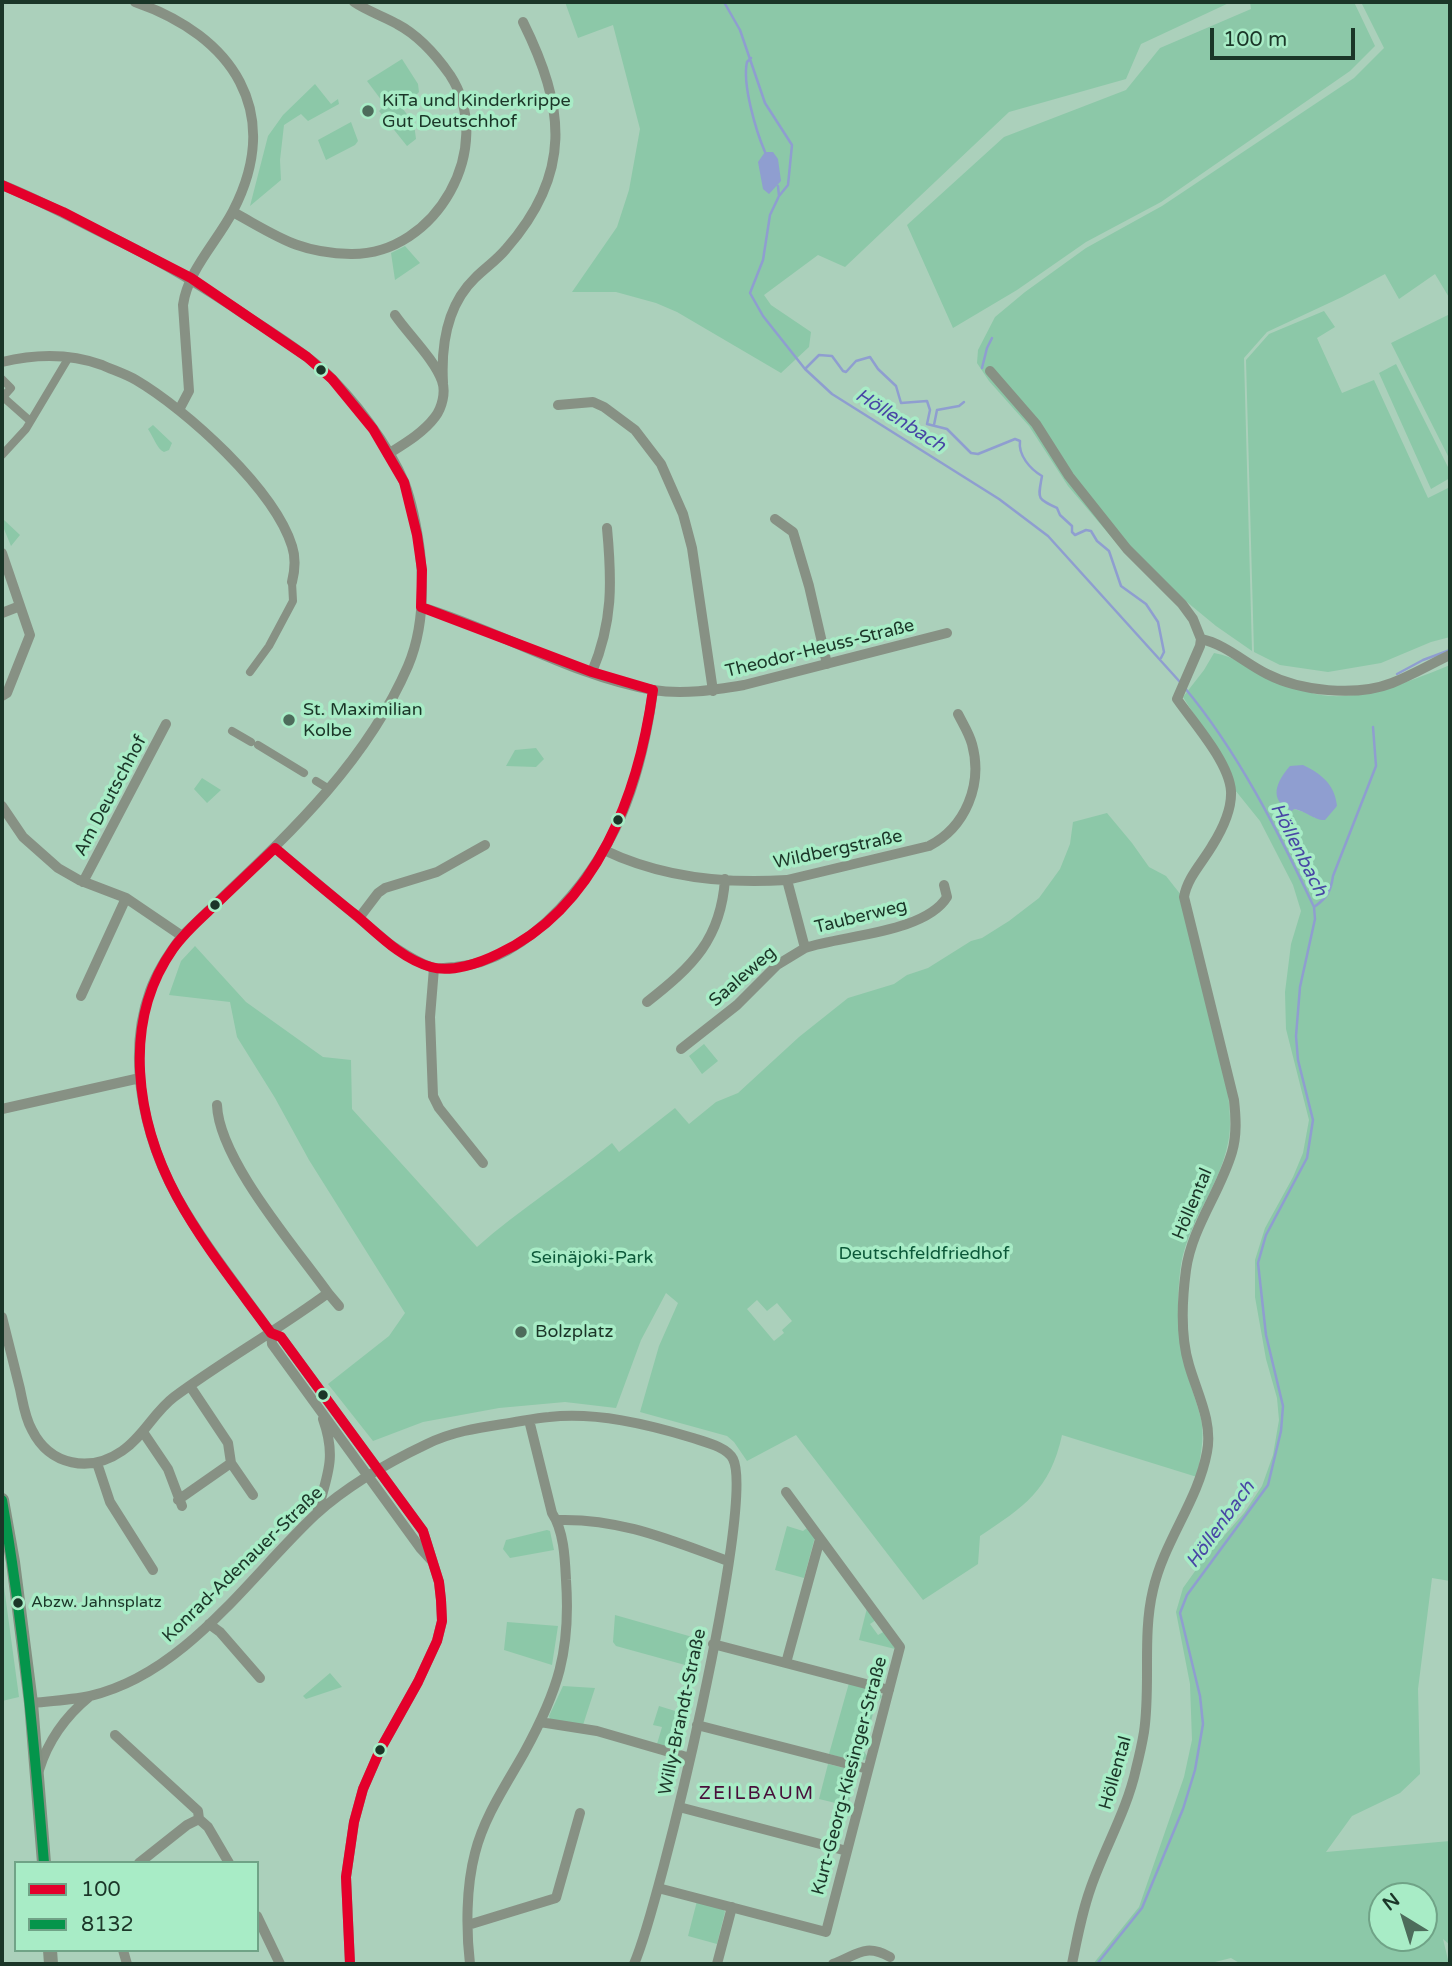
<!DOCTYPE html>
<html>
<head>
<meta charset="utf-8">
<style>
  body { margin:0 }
  #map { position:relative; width:1452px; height:1966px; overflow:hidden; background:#abd0bb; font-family:"Varela Round",sans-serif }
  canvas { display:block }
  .frame { position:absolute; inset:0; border:4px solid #1b3628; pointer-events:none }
  .legend { position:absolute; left:14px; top:1861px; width:245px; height:91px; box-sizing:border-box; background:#a8ecc6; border:2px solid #70a387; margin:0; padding:9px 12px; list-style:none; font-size:21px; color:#1b3628 }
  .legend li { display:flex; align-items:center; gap:14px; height:35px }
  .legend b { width:35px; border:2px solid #70a387 }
  .north { position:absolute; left:1368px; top:1882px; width:70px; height:70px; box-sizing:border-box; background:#a8ecc6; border:2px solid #70a387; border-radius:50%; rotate:322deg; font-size:19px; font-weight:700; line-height:28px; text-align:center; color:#1b3628 }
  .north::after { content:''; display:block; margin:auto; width:24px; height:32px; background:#4d6c5b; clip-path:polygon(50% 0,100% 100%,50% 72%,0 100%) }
  .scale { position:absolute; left:1210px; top:28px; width:145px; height:32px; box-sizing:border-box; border:4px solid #1b3628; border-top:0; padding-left:9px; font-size:21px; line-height:24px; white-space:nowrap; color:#1b3628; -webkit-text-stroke:5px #a8ecc6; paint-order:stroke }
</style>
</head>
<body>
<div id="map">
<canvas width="1452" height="1966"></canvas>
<div class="frame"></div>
<ul class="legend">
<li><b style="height:9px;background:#e4002b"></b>100</li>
<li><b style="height:9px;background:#04954b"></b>8132</li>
</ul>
<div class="north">N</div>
<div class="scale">100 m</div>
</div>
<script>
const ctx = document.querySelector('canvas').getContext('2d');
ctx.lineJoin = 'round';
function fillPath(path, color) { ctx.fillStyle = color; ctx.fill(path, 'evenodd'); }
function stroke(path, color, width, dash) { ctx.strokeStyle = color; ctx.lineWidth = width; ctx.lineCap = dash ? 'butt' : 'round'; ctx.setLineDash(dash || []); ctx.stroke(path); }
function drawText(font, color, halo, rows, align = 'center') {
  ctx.font = font + ' "Varela Round",sans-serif'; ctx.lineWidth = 7; ctx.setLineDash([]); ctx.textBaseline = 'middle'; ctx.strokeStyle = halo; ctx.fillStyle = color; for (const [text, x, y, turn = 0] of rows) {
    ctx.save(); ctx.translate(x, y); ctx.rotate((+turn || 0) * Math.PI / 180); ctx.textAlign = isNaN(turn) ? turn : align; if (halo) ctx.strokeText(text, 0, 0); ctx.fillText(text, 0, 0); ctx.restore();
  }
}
fillPath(new Path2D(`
  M 565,2 L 1231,2 L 1141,44 L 1126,79 L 1009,112 L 845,267 L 818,255 L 764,295 L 771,305 L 811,332 L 809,347 L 781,373 L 677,312 L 656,303 L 616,292 L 572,292 L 617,227 L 629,190 L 640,129 L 613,25 L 578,38 Z
  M 1250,2 L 1354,2 L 1375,46 L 1350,71 L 1161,202 L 1086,242 L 1017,290 L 953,328 L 907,225 L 1004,137 L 1126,90 L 1160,48 L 1251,9 Z
  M 1361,2 L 1450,2 L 1450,299 L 1435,274 L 1399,299 L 1385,274 L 1342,297 L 1267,332 L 1244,358 L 1252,651 L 1216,626 L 1119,546 L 1068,486 L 1029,426 L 989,381 L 977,363 L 978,350 L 995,317 L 1025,292 L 1086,248 L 1162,206 L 1354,78 L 1384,48 Z
  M 402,59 L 418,84 L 419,92 L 403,109 L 414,124 L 416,139 L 407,146 L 379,111 L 385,105 L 367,81 Z
  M 315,84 L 331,104 L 338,99 L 339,104 L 308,121 L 301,114 L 284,125 L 280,160 L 281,180 L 250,206 L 268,136 L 283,115 Z
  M 351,122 L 358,141 L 355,145 L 326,160 L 318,140 Z
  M 405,246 L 420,263 L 395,280 L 391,253 Z
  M 1324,311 L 1335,327 L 1317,338 L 1342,393 L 1374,380 L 1428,498 L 1450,487 L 1450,637 L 1431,642 L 1381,663 L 1328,672 L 1280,665 L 1254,652 L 1246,360 L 1269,334 Z
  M 1450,314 L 1450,460 L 1391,343 Z
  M 1396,364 L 1450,471 L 1450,478 L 1431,489 L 1379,373 Z
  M 153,425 L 172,443 L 169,450 L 164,452 C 157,449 153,436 148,429 Z
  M 3,519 L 20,535 L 11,546 L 4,529 L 2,529 Z
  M 1214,653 C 1235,656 1254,671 1274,679 C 1291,686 1311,695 1330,696 C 1371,698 1413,680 1450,665 L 1450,1581 L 1432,1578 L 1418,1689 L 1420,1774 L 1400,1793 L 1352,1816 L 1326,1852 L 1450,1841 L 1450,1945 L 1443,1939 L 1449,1964 L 1241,1964 L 1231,1958 L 1207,1964 L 1093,1964 L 1139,1907 L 1184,1777 L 1192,1740 L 1190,1684 L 1176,1612 L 1183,1588 L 1203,1560 L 1244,1513 L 1262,1486 L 1273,1455 L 1279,1420 L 1277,1398 L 1266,1359 L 1255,1297 L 1255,1260 L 1265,1228 L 1293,1177 L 1303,1153 L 1309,1120 L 1286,1029 L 1285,992 L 1291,944 L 1301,911 L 1293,885 L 1260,821 L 1235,790 L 1214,746 L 1183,697 L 1204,670 ZM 1337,806 L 1315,818 L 1311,814 L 1294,809 ZM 1382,1896 L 1424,1896 L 1424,1938 L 1382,1938 Z
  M 536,748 L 544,759 L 536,767 L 506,766 L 515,750 Z
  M 202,778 L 221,790 L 207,803 L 194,789 Z
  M 1107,813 L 1132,843 L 1149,867 L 1166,876 L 1181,895 L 1228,1090 C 1229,1107 1232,1126 1228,1143 C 1219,1189 1185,1225 1180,1272 C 1177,1299 1177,1331 1183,1357 C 1187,1378 1196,1398 1201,1419 C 1205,1438 1200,1458 1197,1477 L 1062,1435 C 1050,1490 1024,1507 980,1536 L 978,1564 L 923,1600 L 796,1435 L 747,1461 L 734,1442 L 727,1436 L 640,1412 L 659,1346 L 678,1303 L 666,1293 L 641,1340 L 616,1408 L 565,1402 L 499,1408 L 423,1422 L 373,1441 L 328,1384 L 389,1336 L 405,1313 L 309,1160 L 275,1098 L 237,1037 L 230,1002 L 169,995 L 181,961 L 195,946 L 246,1002 L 323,1057 L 351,1060 L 352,1109 L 477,1247 C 520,1209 568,1179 612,1143 L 619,1152 L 675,1108 L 689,1124 L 716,1102 L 738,1093 L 799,1037 L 848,998 L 894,984 L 907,975 L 928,968 L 971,941 L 982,938 L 1009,921 L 1039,898 L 1060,869 L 1070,844 L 1073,822 ZM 757,1300 L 767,1311 L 777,1303 L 792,1321 L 782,1330 L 784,1333 L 774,1341 L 747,1309 Z
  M 704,1044 L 718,1061 L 702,1074 L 689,1056 Z
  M 787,1526 L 803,1531 L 807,1528 L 815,1537 L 804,1578 L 775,1570 Z
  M 547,1530 L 550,1531 L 554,1550 L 510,1558 L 503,1549 L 506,1540 Z
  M 2,1572 L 19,1697 L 2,1701 Z
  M 867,1608 L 876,1620 L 870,1624 L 878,1635 L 885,1631 L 895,1649 L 859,1640 Z
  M 615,1615 L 703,1640 L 703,1644 L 695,1642 L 693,1651 L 701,1653 L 699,1666 L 696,1668 L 616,1646 L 613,1642 Z
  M 507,1622 L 558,1626 L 552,1665 L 504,1650 Z
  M 330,1673 L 342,1687 L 306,1699 L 303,1696 Z
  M 849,1683 L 879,1691 L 882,1697 L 876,1703 L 863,1750 L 867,1756 L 866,1759 L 859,1762 L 829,1754 Z
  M 563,1686 L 595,1688 L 583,1725 L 550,1719 L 549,1716 Z
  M 659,1706 L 688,1715 L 681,1748 L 678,1751 L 657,1744 L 662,1727 L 653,1725 Z
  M 828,1764 L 857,1771 L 848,1806 L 819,1799 Z
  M 697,1901 L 722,1907 L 725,1912 L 717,1944 L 688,1936 Z`), '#8cc8a8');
fillPath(new Path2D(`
  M 765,152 L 773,152 L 778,159 L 781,181 L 769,194 L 763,189 L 758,162 Z
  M 1303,765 C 1322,774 1335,785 1337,806 L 1325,820 C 1315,821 1306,811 1294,809 L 1292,811 C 1267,800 1277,781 1290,766 Z`), '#8f9ed0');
stroke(new Path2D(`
  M 724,2 L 740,30 L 765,103 L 792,145 L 788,185 L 779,196 L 770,215 L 763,260 L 750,293 L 763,316 L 805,369 L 832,394 L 999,499 L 1048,536 L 1180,682
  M 751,58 L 747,62 C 742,84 756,131 765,152
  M 778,186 L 779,196
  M 982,368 L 987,348 L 992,338
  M 805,369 L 819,355 L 832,356 L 843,371 L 846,372 L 856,361 L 870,357 L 878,369 L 896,386 L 901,403 L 927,401 L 930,410 L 927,424 L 947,429 L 971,453 L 978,454 L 1015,439 L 1020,441 C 1018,455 1030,469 1042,476 C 1038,499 1036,498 1057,508 L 1060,515 L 1072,526 L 1072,532 L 1075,535 L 1086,530 L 1091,531 L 1097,541 L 1109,551 L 1121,586 L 1146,604 L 1158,622 L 1164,652 L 1161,658
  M 934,425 L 937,410 L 959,406 L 964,402
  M 1397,674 L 1423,660 L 1450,650
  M 1314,907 C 1327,898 1331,891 1333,876 L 1376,766 L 1373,727
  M 1097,1964 L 1142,1908 L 1183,1809 L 1195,1770 L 1203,1724 L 1200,1696 L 1180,1613 L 1187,1595 L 1268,1485 L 1281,1431 L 1283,1406 L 1266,1335 L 1258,1263 L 1266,1235 L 1307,1158 L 1313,1120 L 1298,1060 L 1296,1036 L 1300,987 L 1315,919 L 1314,907 C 1279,833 1237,750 1184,687`), '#8f9ed0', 2.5);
stroke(new Path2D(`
  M 2,379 L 11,388 L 3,397 L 29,420
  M 2,455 L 26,429 L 69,357
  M 250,672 L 269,646 L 293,601 L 292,582
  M 232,731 L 251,742
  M 258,745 L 304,773
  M 316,781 L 329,789`), '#879184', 8);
stroke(new Path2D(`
  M 135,2 C 233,36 284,112 233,211 C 217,242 188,270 183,305 L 189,391 L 179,410
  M 2,185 C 43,201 81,223 121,242 C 166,264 207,289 248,317 C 273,333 299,349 322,369 C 353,398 389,445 405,484 C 413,506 417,529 420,551 C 424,589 423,631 408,666 C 360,777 266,854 182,936 C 169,953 157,971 150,991 C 126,1057 144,1137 177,1197 C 204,1245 239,1288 271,1333 L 272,1344 L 421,1549 L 431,1560
  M 233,212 C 277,236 298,253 351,254 C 436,255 497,147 450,75 C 436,55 418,35 397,24 C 383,16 367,11 354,2
  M 2,362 C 35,354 69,353 102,365 C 113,370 126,374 136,380 C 187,410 274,489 292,546 C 296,558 295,570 292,582
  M 990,371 L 1036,424 L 1069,476 L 1127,549 L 1182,604 L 1193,619 L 1201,639 L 1200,646 L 1177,699 C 1193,722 1229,762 1231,791 C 1232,810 1222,830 1212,846 C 1202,863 1187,878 1184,897 L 1234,1100 C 1236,1118 1237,1135 1232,1152 C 1220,1193 1192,1227 1186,1270 C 1182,1300 1180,1335 1189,1365 C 1197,1393 1213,1422 1207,1452 C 1198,1501 1164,1541 1153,1590 C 1142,1636 1151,1685 1144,1732 C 1142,1744 1139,1757 1136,1769 C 1127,1810 1105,1847 1091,1887 C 1082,1912 1077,1938 1072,1964
  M 443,383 C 441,346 447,305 475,278 C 485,268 497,260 506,249 C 573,173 565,107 523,22
  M 558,405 L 593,402 L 604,407 L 635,430 L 661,464 L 683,514 L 692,548 L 713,691
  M 388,454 C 404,444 423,433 435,417 C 442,408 446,392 442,381 C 435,360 408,334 395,315
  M 775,519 L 793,532 L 809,586 L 827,664
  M 2,553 L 30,635 L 7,693 L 2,696
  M 421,607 C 499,630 572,676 653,690 C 683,695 714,690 744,685 L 947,633
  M 2,613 L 20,606
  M 1201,639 C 1225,644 1245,663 1267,674 C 1300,691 1356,697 1392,683 C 1412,675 1431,664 1450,655
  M 592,672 C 613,622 612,582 607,528
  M 2,806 L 23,837 L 58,868 L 79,880 L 126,898 L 182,936
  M 275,848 L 391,945 C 403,953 419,964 434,968 C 440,969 448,967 455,967 C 532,961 601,871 626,804 C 640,767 648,729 653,690
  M 604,850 C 660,877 726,884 787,880 L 929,846 C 966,827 983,784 972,744 C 969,733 963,724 958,714
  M 83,882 L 166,724
  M 359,918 L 378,893 L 385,888 L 437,872 L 485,845
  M 805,948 C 843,935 925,933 947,897 L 944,885
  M 434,968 L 430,1017 L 433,1096 L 439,1108 L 483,1163
  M 81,996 L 126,898
  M 647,1002 C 693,966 721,939 725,879
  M 681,1049 L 737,1005 L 777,965 L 805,948 L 787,880
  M 2,1109 L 140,1078
  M 328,1293 L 339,1306
  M 2,1317 C 8,1341 14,1365 20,1389 C 23,1403 25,1418 32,1430 C 50,1466 90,1473 122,1451 C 143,1437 154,1412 174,1397 C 224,1360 278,1330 328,1293 C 296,1248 219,1160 217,1105
  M 271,1333 L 281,1337 L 423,1531 L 439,1582 L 441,1600 L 442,1621 L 437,1641 L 418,1682 L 380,1750 L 363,1789 L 354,1822 L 346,1877 L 350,1964
  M 190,1386 L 228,1443 L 231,1463 L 253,1495
  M 143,1432 L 168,1469 L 182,1506
  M 97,1463 L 110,1502 L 153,1570
  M 178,1500 L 231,1463
  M 317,1513 C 327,1475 337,1458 323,1419
  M 557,1520 C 620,1518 670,1540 728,1561
  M 209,1624 L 220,1632 L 260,1678
  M 713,1644 L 889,1690
  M 786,1663 L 820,1539
  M 31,1703 C 51,1701 71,1700 90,1696 C 185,1674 248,1578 315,1515 C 346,1487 389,1462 427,1444 C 451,1432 477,1428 503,1424 C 519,1422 534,1418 549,1417 C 597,1412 647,1424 693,1438 C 705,1442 727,1447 733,1459 C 756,1503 660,1905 634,1964
  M 540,1722 L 597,1731 L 690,1758
  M 697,1725 L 868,1769
  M 115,1735 L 198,1811 L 199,1819 L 208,1827 L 229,1863
  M 39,1770 C 48,1741 66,1716 89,1697
  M 679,1807 L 847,1851
  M 139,1863 L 187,1825 L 199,1819
  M 658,1888 L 826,1932 L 900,1647 L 786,1492
  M 257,1916 L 280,1964
  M 468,1925 L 556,1898 L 580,1813
  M 123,1950 L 127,1964
  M 470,1964 C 466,1930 466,1887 475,1853 C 484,1817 506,1785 524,1753 C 558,1691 571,1651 566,1580 C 565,1559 564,1531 552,1513 L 529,1420
  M 717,1964 L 732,1907
  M 833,1964 C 857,1955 865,1943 890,1957`), '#879184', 10);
stroke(new Path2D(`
  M 2,1500 L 13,1562 L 31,1703 L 44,1863
  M 50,1950 L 51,1964`), '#839081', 14);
stroke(new Path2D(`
  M 2,185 L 63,212 L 191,278 L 307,357 L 332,379 L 373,429 L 404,482 L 417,535 L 422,570 L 421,607
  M 421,607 L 592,672 L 653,690
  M 275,848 C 254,868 234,887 213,907 C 199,920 184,933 173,949 C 121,1023 136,1121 177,1197 C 203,1245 239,1289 271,1333 L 281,1337 L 423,1531 L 439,1582 L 441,1600 L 442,1621 L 437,1641 L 418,1682 L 380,1750 L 363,1789 L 354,1822 L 346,1877 L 350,1964
  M 275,848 C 302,871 329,894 357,916 C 379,935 402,959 431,967 C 451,973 480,963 498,954 C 598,908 639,791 653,690`), '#e4002b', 10);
stroke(new Path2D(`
  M 2,1500 C 23,1620 34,1741 44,1863`), '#04954b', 10);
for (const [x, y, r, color] of [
  [368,111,7,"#4d6c5b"],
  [321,370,6,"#1b3628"],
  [289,720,7,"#4d6c5b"],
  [618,820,6,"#1b3628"],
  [215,905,6,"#1b3628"],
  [521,1332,7,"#4d6c5b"],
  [323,1395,6,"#1b3628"],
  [18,1603,6,"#1b3628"],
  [380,1750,6,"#1b3628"]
]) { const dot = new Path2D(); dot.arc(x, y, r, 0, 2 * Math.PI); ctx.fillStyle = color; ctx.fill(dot); stroke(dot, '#a8ecc6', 2.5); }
drawText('16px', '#1b3628', '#a8ecc6', [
  ["Abzw. Jahnsplatz",31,1603]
], 'left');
drawText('18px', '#1b3628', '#a8ecc6', [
  ["KiTa und Kinderkrippe",382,101],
  ["Gut Deutschhof",382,122],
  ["St. Maximilian",303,710],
  ["Kolbe",303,731],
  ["Bolzplatz",535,1332]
], 'left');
drawText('18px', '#1b3628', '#a8ecc6', [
  ["Theodor-Heuss-Straße",820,649,-14],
  ["Am Deutschhof",111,796,-62],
  ["Wildbergstraße",838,850,-12],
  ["Tauberweg",861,917,-14],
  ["Saaleweg",743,977,-41],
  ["Höllental",1193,1204,-67],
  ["Konrad-Adenauer-Straße",243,1565,-44],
  ["Willy-Brandt-Straße",683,1712,-78],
  ["Höllental",1116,1773,-74],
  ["Kurt-Georg-Kiesinger-Straße",850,1776,-75]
]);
drawText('18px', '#0c5939', '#a8ecc6', [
  ["Deutschfeldfriedhof",924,1254],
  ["Seinäjoki-Park",592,1258]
]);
drawText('italic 19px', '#4847a5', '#a8ecc6', [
  ["Höllenbach",900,421,32],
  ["Höllenbach",1298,850,63],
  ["Höllenbach",1221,1525,-54]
]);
ctx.letterSpacing = '2px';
drawText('19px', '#480f3a', '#a8ecc6', [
  ["ZEILBAUM",757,1794]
]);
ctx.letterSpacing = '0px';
</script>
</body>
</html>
